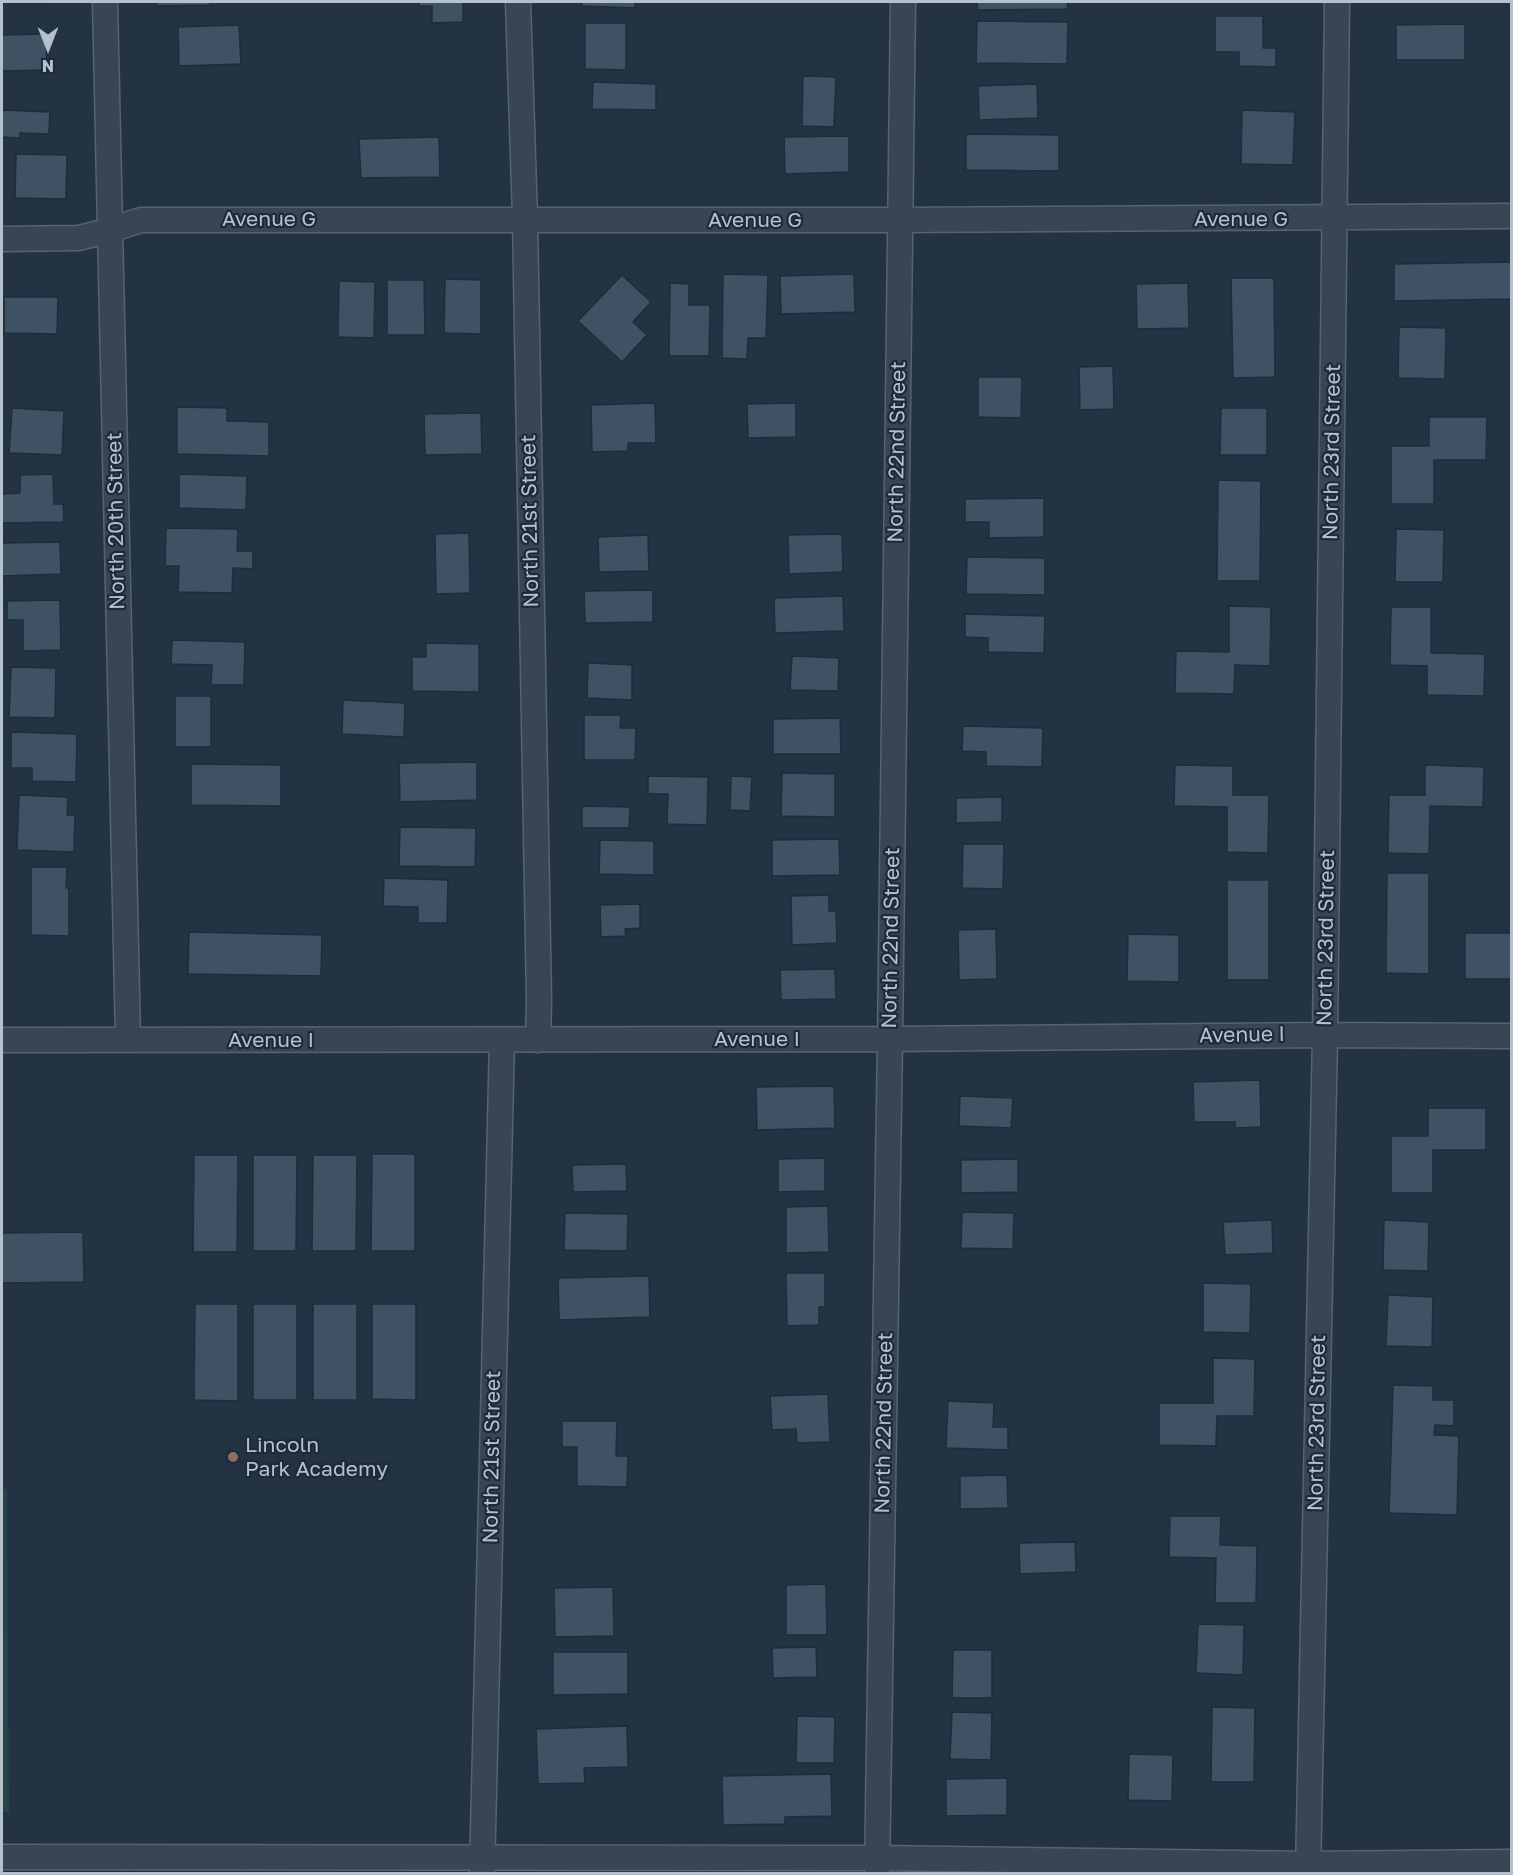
<!DOCTYPE html>
<html>
<head>
<meta charset="utf-8">
<style>
  body { margin:0 }
  #map { position:relative; width:1513px; height:1875px; overflow:hidden; background:#243344; font-family:"Golos Text",sans-serif }
  canvas { display:block }
  .frame { position:absolute; inset:0; border:3px solid #b5c0cd; pointer-events:none }
  .north { position:absolute; left:18px; top:18px; width:60px; height:60px; -webkit-text-stroke:4px #1d2a39; paint-order:stroke; rotate:180deg; font-size:16px; font-weight:700; line-height:24px; text-align:center; color:#b5c0cd }
  .north::after { content:''; display:block; margin:auto; width:21px; height:27px; background:#b5c0cd; clip-path:polygon(50% 0,100% 100%,50% 72%,0 100%) }
</style>
</head>
<body>
<div id="map">
<canvas width="1513" height="1875"></canvas>
<div class="frame"></div>
<div class="north">N</div>
</div>
<script>
const ctx = document.querySelector('canvas').getContext('2d');
ctx.lineJoin = 'round';
function fillPath(path, color) { ctx.fillStyle = color; ctx.fill(path, 'evenodd'); }
function stroke(path, color, width, dash) { ctx.strokeStyle = color; ctx.lineWidth = width; ctx.lineCap = dash ? 'butt' : 'round'; ctx.setLineDash(dash || []); ctx.stroke(path); }
function drawText(font, color, halo, rows, align = 'center') {
  ctx.font = font + ' "Golos Text",sans-serif'; ctx.lineWidth = 4.5; ctx.setLineDash([]); ctx.textBaseline = 'middle'; ctx.strokeStyle = halo; ctx.fillStyle = color; for (const [text, x, y, turn = 0] of rows) {
    ctx.save(); ctx.translate(x, y); ctx.rotate((+turn || 0) * Math.PI / 180); ctx.textAlign = isNaN(turn) ? turn : align; if (halo) ctx.strokeText(text, 0, 0); ctx.fillText(text, 0, 0); ctx.restore();
  }
}
fillPath(new Path2D(`
  M 2,1489 L 7,1489 L 9,1812 L 2,1812 Z`), '#264345');
const building = new Path2D(`
  M 2,2 L 46,2 L 46,3 L 2,3 Z
  M 157,2 L 210,2 L 210,5 L 157,6 Z
  M 419,2 L 463,2 L 463,22 L 432,23 L 432,6 L 419,6 Z
  M 582,2 L 635,2 L 635,8 L 582,6 Z
  M 977,2 L 1067,2 L 1068,9 L 978,10 Z
  M 1215,16 L 1263,16 L 1263,48 L 1276,48 L 1276,67 L 1239,66 L 1239,52 L 1215,52 Z
  M 977,21 L 1068,22 L 1067,64 L 976,63 Z
  M 585,23 L 626,23 L 626,70 L 585,69 Z
  M 1465,24 L 1465,60 L 1396,60 L 1396,25 Z
  M 239,25 L 241,64 L 179,66 L 178,27 Z
  M 46,34 L 47,70 L 2,71 L 2,35 Z
  M 803,76 L 836,77 L 834,127 L 802,126 Z
  M 593,82 L 656,84 L 656,110 L 592,109 Z
  M 1037,84 L 1038,118 L 979,120 L 978,86 Z
  M 2,110 L 50,112 L 49,134 L 20,133 L 20,138 L 2,137 Z
  M 1242,110 L 1295,112 L 1293,165 L 1241,164 Z
  M 966,134 L 1059,135 L 1059,171 L 966,170 Z
  M 849,136 L 849,172 L 785,174 L 784,137 Z
  M 439,137 L 440,177 L 361,178 L 359,139 Z
  M 16,154 L 67,155 L 66,199 L 15,198 Z
  M 1511,262 L 1511,299 L 1394,301 L 1394,264 Z
  M 723,274 L 768,275 L 766,338 L 748,338 L 747,359 L 722,358 Z
  M 854,274 L 855,312 L 781,314 L 780,276 Z
  M 622,275 L 651,302 L 633,322 L 647,335 L 622,362 L 578,321 Z
  M 1231,278 L 1274,278 L 1275,377 L 1233,378 Z
  M 445,279 L 481,280 L 481,334 L 444,333 Z
  M 387,280 L 424,280 L 425,335 L 387,335 Z
  M 339,281 L 375,282 L 374,338 L 338,337 Z
  M 670,283 L 689,284 L 689,305 L 710,305 L 709,356 L 669,356 Z
  M 1188,283 L 1189,328 L 1137,329 L 1136,284 Z
  M 4,297 L 58,297 L 57,334 L 4,333 Z
  M 1399,327 L 1446,328 L 1445,379 L 1398,378 Z
  M 1113,366 L 1114,409 L 1080,410 L 1079,367 Z
  M 978,377 L 1022,377 L 1021,418 L 978,417 Z
  M 655,403 L 656,443 L 628,443 L 628,451 L 592,452 L 591,405 Z
  M 796,403 L 796,437 L 748,438 L 747,404 Z
  M 177,407 L 227,408 L 227,421 L 269,422 L 269,456 L 177,454 Z
  M 12,408 L 64,411 L 62,455 L 9,453 Z
  M 1221,408 L 1267,408 L 1267,455 L 1220,455 Z
  M 481,413 L 482,454 L 425,455 L 424,414 Z
  M 1429,417 L 1487,417 L 1486,460 L 1434,460 L 1434,504 L 1391,504 L 1391,446 L 1429,446 Z
  M 53,474 L 54,504 L 63,504 L 64,522 L 2,523 L 2,494 L 20,493 L 20,475 Z
  M 179,474 L 247,476 L 246,510 L 179,508 Z
  M 1218,480 L 1261,481 L 1260,581 L 1217,581 Z
  M 1044,498 L 1044,537 L 989,538 L 989,522 L 965,522 L 965,499 Z
  M 166,528 L 238,529 L 237,551 L 253,551 L 253,569 L 233,568 L 232,593 L 178,592 L 179,566 L 165,566 Z
  M 1396,529 L 1444,530 L 1443,582 L 1395,582 Z
  M 469,533 L 470,593 L 436,594 L 435,534 Z
  M 842,534 L 843,572 L 789,574 L 788,535 Z
  M 648,535 L 649,571 L 599,572 L 598,537 Z
  M 60,542 L 61,574 L 2,576 L 2,543 Z
  M 967,557 L 1045,558 L 1045,595 L 966,594 Z
  M 653,590 L 653,622 L 585,623 L 584,591 Z
  M 843,596 L 844,631 L 775,633 L 774,598 Z
  M 60,600 L 61,650 L 23,651 L 23,620 L 7,620 L 7,601 Z
  M 1229,606 L 1271,607 L 1270,666 L 1235,665 L 1234,694 L 1175,693 L 1176,651 L 1229,652 Z
  M 1391,607 L 1431,607 L 1431,653 L 1485,654 L 1484,696 L 1427,695 L 1427,666 L 1390,665 Z
  M 965,614 L 1045,616 L 1044,653 L 988,652 L 988,638 L 965,637 Z
  M 172,640 L 245,642 L 244,685 L 211,685 L 212,665 L 171,664 Z
  M 426,643 L 479,644 L 479,692 L 412,691 L 412,657 L 426,657 Z
  M 792,656 L 839,658 L 838,691 L 790,690 Z
  M 588,663 L 632,665 L 632,700 L 587,698 Z
  M 11,667 L 56,668 L 55,718 L 9,717 Z
  M 175,696 L 211,696 L 211,747 L 175,747 Z
  M 343,700 L 405,703 L 404,737 L 342,734 Z
  M 584,715 L 621,715 L 620,728 L 636,728 L 635,760 L 584,760 Z
  M 840,718 L 841,754 L 773,754 L 773,719 Z
  M 963,726 L 1043,728 L 1042,767 L 986,766 L 986,752 L 962,751 Z
  M 11,732 L 77,734 L 76,782 L 32,781 L 32,768 L 11,768 Z
  M 477,762 L 477,800 L 400,802 L 399,763 Z
  M 191,764 L 281,765 L 281,806 L 191,805 Z
  M 1175,765 L 1233,766 L 1233,795 L 1269,795 L 1268,853 L 1227,852 L 1227,807 L 1174,806 Z
  M 1425,765 L 1484,767 L 1483,807 L 1430,806 L 1429,854 L 1388,853 L 1389,795 L 1425,795 Z
  M 782,773 L 835,774 L 835,817 L 781,816 Z
  M 648,776 L 708,777 L 707,825 L 667,824 L 668,794 L 648,794 Z
  M 731,776 L 752,777 L 750,811 L 730,810 Z
  M 19,795 L 68,797 L 67,815 L 75,815 L 74,852 L 17,850 Z
  M 1002,797 L 1002,822 L 956,823 L 956,798 Z
  M 582,806 L 630,807 L 629,828 L 582,828 Z
  M 400,827 L 476,828 L 475,867 L 399,866 Z
  M 839,839 L 840,875 L 772,876 L 772,840 Z
  M 600,840 L 654,841 L 654,875 L 599,874 Z
  M 963,844 L 1004,844 L 1003,889 L 962,888 Z
  M 31,867 L 67,867 L 66,888 L 69,888 L 69,936 L 31,935 Z
  M 1387,873 L 1429,873 L 1429,974 L 1386,973 Z
  M 384,878 L 448,880 L 447,923 L 418,923 L 418,907 L 383,906 Z
  M 1227,880 L 1269,880 L 1269,980 L 1227,980 Z
  M 829,895 L 829,911 L 836,911 L 837,943 L 792,945 L 791,896 Z
  M 640,904 L 640,928 L 625,929 L 626,936 L 601,937 L 600,905 Z
  M 996,929 L 997,979 L 959,980 L 958,930 Z
  M 189,932 L 322,935 L 321,976 L 188,974 Z
  M 1465,933 L 1512,933 L 1512,979 L 1465,979 Z
  M 1128,934 L 1179,935 L 1179,982 L 1127,981 Z
  M 835,969 L 836,999 L 781,1000 L 780,970 Z
  M 1260,1080 L 1261,1127 L 1235,1128 L 1235,1122 L 1194,1122 L 1193,1082 Z
  M 834,1086 L 835,1128 L 757,1130 L 756,1087 Z
  M 960,1096 L 1013,1098 L 1011,1128 L 959,1126 Z
  M 1428,1108 L 1486,1108 L 1486,1150 L 1433,1150 L 1433,1193 L 1391,1193 L 1391,1136 L 1428,1136 Z
  M 372,1154 L 415,1154 L 415,1251 L 371,1251 Z
  M 194,1155 L 238,1155 L 237,1252 L 193,1252 Z
  M 253,1155 L 297,1155 L 296,1251 L 253,1251 Z
  M 313,1155 L 357,1155 L 356,1251 L 312,1251 Z
  M 825,1158 L 825,1191 L 778,1192 L 778,1159 Z
  M 1018,1159 L 1018,1192 L 961,1193 L 961,1160 Z
  M 626,1164 L 627,1191 L 573,1192 L 572,1165 Z
  M 828,1206 L 829,1252 L 786,1253 L 786,1207 Z
  M 962,1212 L 1014,1213 L 1013,1249 L 961,1248 Z
  M 565,1213 L 628,1214 L 627,1251 L 564,1250 Z
  M 1272,1220 L 1273,1253 L 1225,1255 L 1223,1222 Z
  M 1384,1220 L 1429,1222 L 1428,1271 L 1383,1270 Z
  M 83,1232 L 84,1282 L 2,1283 L 2,1233 Z
  M 786,1273 L 825,1273 L 825,1307 L 819,1307 L 819,1325 L 787,1326 Z
  M 649,1276 L 650,1317 L 559,1320 L 558,1278 Z
  M 1203,1283 L 1251,1284 L 1250,1333 L 1203,1332 Z
  M 1388,1295 L 1433,1297 L 1432,1347 L 1386,1346 Z
  M 195,1304 L 238,1304 L 238,1401 L 194,1400 Z
  M 253,1304 L 297,1304 L 297,1400 L 253,1400 Z
  M 313,1304 L 357,1304 L 357,1400 L 313,1400 Z
  M 372,1304 L 416,1304 L 416,1400 L 372,1399 Z
  M 1213,1358 L 1255,1359 L 1254,1416 L 1217,1416 L 1216,1446 L 1159,1445 L 1159,1403 L 1213,1403 Z
  M 1393,1385 L 1433,1386 L 1433,1400 L 1454,1400 L 1454,1426 L 1435,1425 L 1434,1435 L 1459,1436 L 1457,1515 L 1389,1513 Z
  M 828,1394 L 830,1442 L 797,1443 L 796,1429 L 772,1430 L 770,1396 Z
  M 948,1401 L 994,1403 L 993,1427 L 1008,1427 L 1008,1450 L 946,1448 Z
  M 562,1421 L 617,1421 L 616,1456 L 628,1456 L 627,1487 L 577,1486 L 577,1447 L 562,1447 Z
  M 1007,1475 L 1008,1508 L 960,1509 L 960,1476 Z
  M 1170,1516 L 1221,1516 L 1220,1545 L 1257,1546 L 1256,1603 L 1215,1603 L 1216,1558 L 1169,1557 Z
  M 1075,1542 L 1076,1572 L 1020,1574 L 1019,1543 Z
  M 826,1584 L 827,1635 L 786,1635 L 786,1585 Z
  M 613,1587 L 614,1636 L 555,1637 L 554,1588 Z
  M 1198,1624 L 1244,1625 L 1243,1675 L 1196,1673 Z
  M 816,1647 L 817,1677 L 773,1678 L 772,1648 Z
  M 953,1650 L 992,1650 L 992,1698 L 952,1698 Z
  M 553,1652 L 628,1652 L 628,1694 L 553,1695 Z
  M 1212,1707 L 1255,1708 L 1254,1782 L 1211,1782 Z
  M 952,1712 L 992,1713 L 991,1760 L 950,1759 Z
  M 797,1716 L 835,1717 L 834,1763 L 796,1763 Z
  M 627,1726 L 628,1767 L 584,1768 L 585,1783 L 538,1784 L 536,1729 Z
  M 1129,1754 L 1173,1755 L 1172,1801 L 1128,1800 Z
  M 831,1774 L 832,1816 L 785,1817 L 785,1824 L 723,1825 L 722,1776 Z
  M 1007,1778 L 1007,1815 L 946,1816 L 946,1779 Z`);
fillPath(building, '#3f5263');
stroke(building, '#1f2c3a', 1.5);
const street = new Path2D(`
  M 105,2 L 128,1040
  M 518,2 L 525,219 L 539,1001 L 538,1040
  M 2,239 L 79,238 L 110,230 L 141,220 L 899,220 L 1512,216
  M 2,1040 L 890,1039 L 1325,1035 L 1512,1036
  M 2,1857 L 877,1858 L 1308,1864 L 1512,1862
  M 482,1874 L 502,1040
  M 877,1874 L 890,1039 L 903,2
  M 1308,1874 L 1325,1035 L 1337,2`);
stroke(street, '#566370', 27);
stroke(street, '#384553', 24);
for (const [x, y, r, color] of [
  [233,1457,6,"#8d6e63"]
]) { const dot = new Path2D(); dot.arc(x, y, r, 0, 2 * Math.PI); ctx.fillStyle = color; ctx.fill(dot); stroke(dot, '#1d2a39', 2); }
drawText('21px', '#b5c0cd', '#1d2a39', [
  ["Avenue G",269,219],
  ["Avenue G",1241,219],
  ["Avenue G",755,220],
  ["North 22nd Street",897,452,-89],
  ["North 23rd Street",1332,452,-89],
  ["North 20th Street",116,521,-91],
  ["North 21st Street",530,521,-91],
  ["North 22nd Street",891,938,-89],
  ["North 23rd Street",1326,938,-89],
  ["Avenue I",1242,1035,-1],
  ["Avenue I",757,1039],
  ["Avenue I",271,1040],
  ["North 22nd Street",884,1423,-89],
  ["North 23rd Street",1317,1423,-89],
  ["North 21st Street",492,1457,-89]
]);
drawText('21px', '#b5c0cd', '#1d2a39', [
  ["Lincoln",245,1445],
  ["Park Academy",245,1469]
], 'left');
</script>
</body>
</html>
